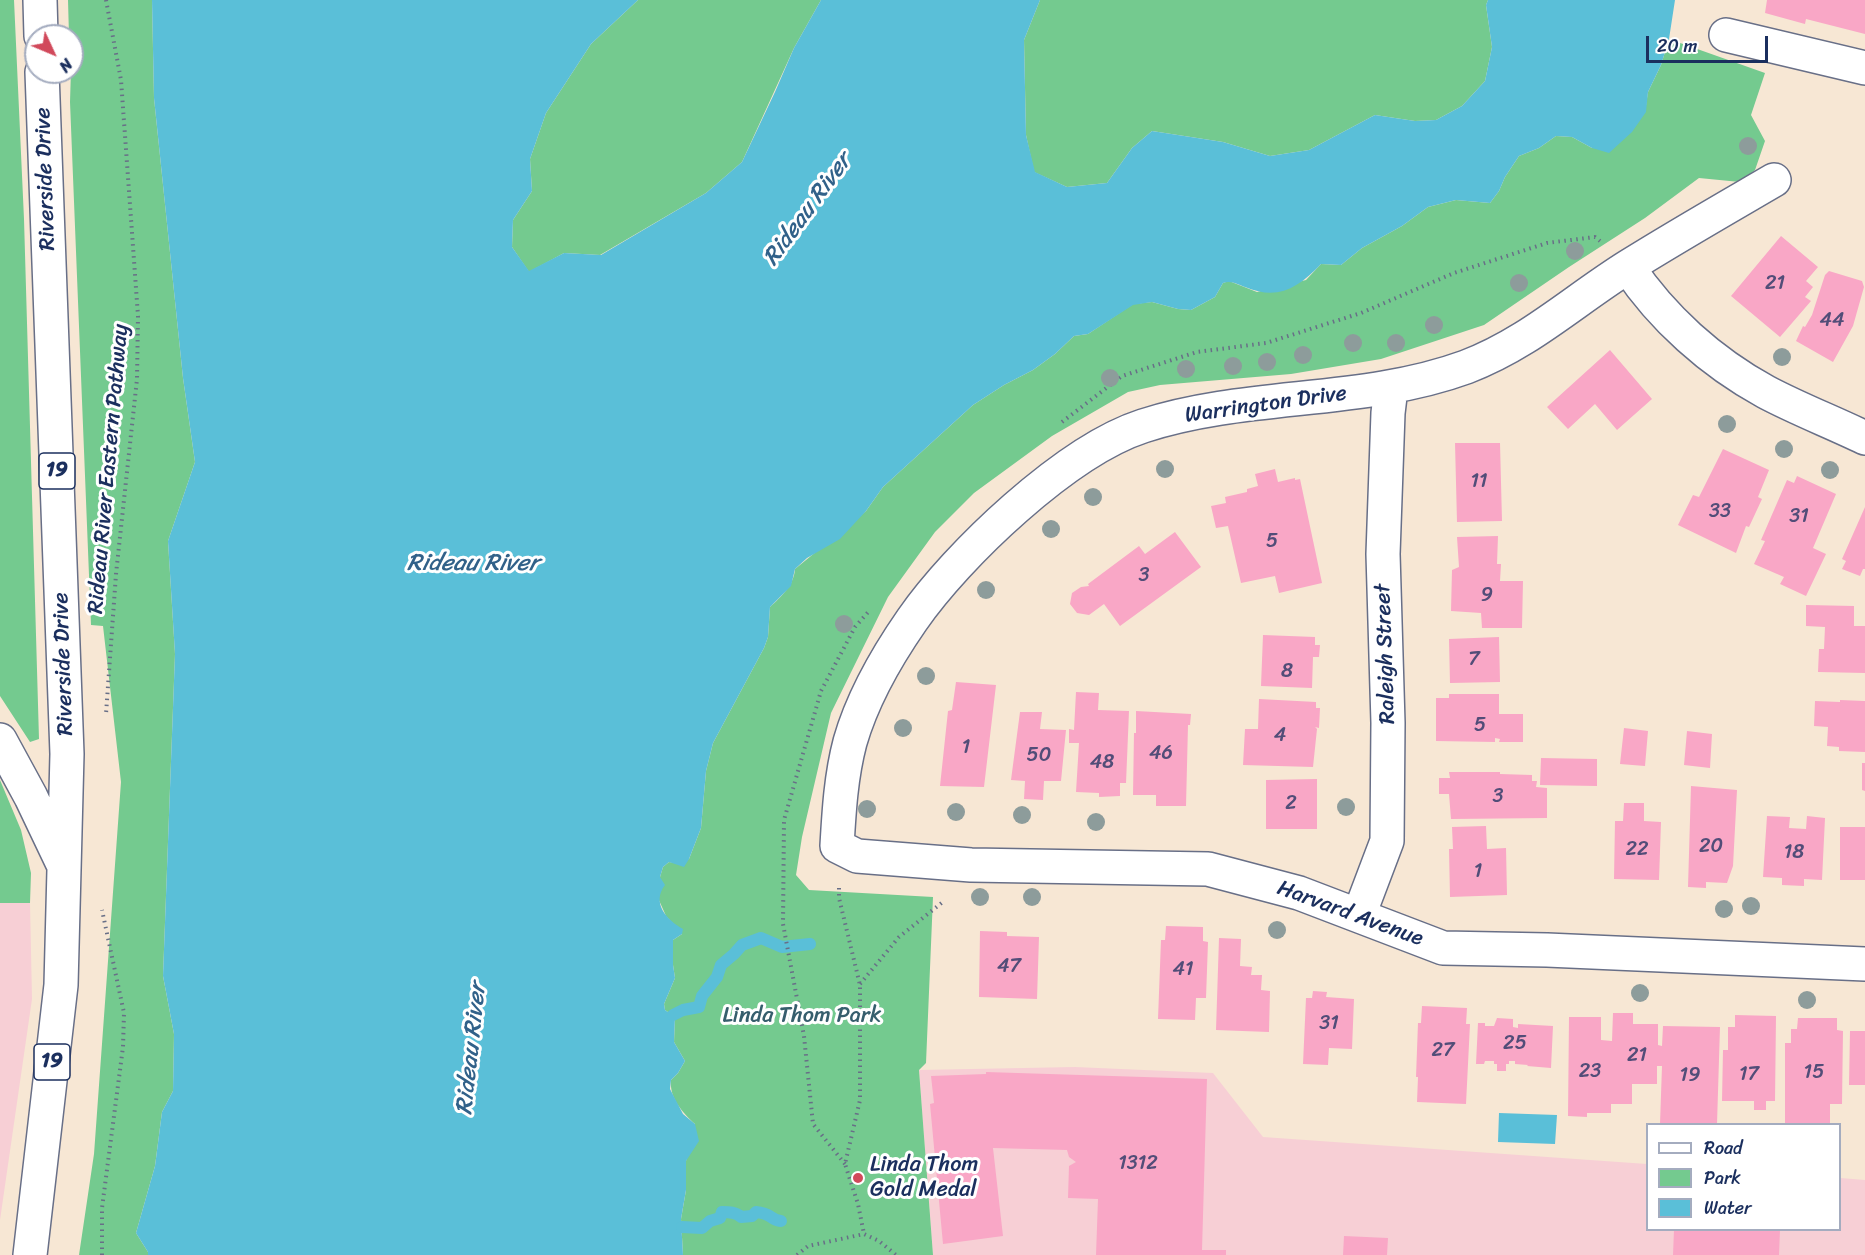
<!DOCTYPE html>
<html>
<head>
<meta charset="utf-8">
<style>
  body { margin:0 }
  #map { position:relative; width:1865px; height:1255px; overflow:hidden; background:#f7e7d4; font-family:Sriracha,sans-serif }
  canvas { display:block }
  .legend { position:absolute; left:1646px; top:1123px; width:195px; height:108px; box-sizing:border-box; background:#fff; border:2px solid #a4acbf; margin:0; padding:8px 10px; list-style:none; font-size:18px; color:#1b2f5e }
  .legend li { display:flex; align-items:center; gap:12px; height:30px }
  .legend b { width:30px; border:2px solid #a4acbf }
  .north { position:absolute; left:24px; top:24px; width:60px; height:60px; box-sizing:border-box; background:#fff; border:2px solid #a4acbf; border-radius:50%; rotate:134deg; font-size:16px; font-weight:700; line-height:24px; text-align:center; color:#1b2f5e }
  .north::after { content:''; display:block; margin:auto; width:21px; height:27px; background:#d1495b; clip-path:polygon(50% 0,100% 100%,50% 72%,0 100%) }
  .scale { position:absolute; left:1646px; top:36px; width:122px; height:27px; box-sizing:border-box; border:3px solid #1b2f5e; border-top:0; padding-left:8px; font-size:18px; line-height:21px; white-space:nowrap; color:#1b2f5e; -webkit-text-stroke:4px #fff; paint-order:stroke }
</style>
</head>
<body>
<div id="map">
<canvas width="1865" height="1255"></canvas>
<ul class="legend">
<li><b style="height:8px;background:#fff"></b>Road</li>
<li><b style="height:16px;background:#74ca8f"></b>Park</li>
<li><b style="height:16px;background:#5abfd8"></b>Water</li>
</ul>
<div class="north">N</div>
<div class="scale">20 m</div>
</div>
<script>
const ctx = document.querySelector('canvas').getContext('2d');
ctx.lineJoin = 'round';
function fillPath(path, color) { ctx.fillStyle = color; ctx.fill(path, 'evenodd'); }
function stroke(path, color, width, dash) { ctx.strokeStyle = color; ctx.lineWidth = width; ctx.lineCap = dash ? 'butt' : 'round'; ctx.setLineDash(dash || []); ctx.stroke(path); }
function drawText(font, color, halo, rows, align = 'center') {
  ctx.font = font + ' Sriracha,sans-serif'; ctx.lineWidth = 6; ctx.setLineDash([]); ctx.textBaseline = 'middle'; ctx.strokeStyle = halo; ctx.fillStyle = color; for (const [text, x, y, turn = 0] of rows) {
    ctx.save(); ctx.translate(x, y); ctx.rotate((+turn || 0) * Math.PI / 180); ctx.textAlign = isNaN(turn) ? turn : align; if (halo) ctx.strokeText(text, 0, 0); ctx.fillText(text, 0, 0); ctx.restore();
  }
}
fillPath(new Path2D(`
  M 0,903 L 30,903 L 32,999 L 0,1220 Z
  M 1075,1067 L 1213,1073 L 1263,1137 L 1647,1164 L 1648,1230 L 1840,1230 L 1840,1178 L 1865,1180 L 1865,1255 L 933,1255 L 919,1070 Z`), '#f7cfd5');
fillPath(new Path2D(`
  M 0,0 L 14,0 L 24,219 L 39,739 L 30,742 L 0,696 Z
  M 68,0 L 152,0 L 154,98 L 183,378 L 195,462 L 168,541 L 175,654 L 163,976 L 174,1034 L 173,1091 L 162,1112 L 155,1166 L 136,1233 L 148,1252 L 148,1255 L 79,1255 L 94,1154 L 121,782 L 103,626 L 91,625 L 70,102 L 72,36 L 69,36 Z
  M 638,0 L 821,0 L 794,48 L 742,162 L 706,193 L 600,255 L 564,253 L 529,272 L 512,247 L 513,220 L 532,191 L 530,159 L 546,113 L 591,44 Z
  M 1040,0 L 1488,0 L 1486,5 L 1492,47 L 1485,81 L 1462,106 L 1436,120 L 1415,121 L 1375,115 L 1309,150 L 1270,156 L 1223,142 L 1152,131 L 1132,148 L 1107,183 L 1067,187 L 1034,172 L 1026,135 L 1024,40 Z
  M 1669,39 L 1765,73 L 1751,115 L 1765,141 L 1755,170 L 1740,182 L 1699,178 L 1645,218 L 1569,267 L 1484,325 L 1381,359 L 1291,374 L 1160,385 L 1128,392 L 1052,436 L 974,493 L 935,532 L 888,597 L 831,713 L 802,837 L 796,875 L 809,890 L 933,897 L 926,1063 L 919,1070 L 933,1255 L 683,1255 L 681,1219 L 686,1190 L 686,1161 L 695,1124 C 683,1113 669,1098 671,1080 L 678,1073 L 685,1061 L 674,1042 L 675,1017 L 665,1010 L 664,1004 L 675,978 L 673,965 L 673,940 L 682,934 L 666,916 L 658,898 L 660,877 L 663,867 L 669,862 L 676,863 L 689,859 L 701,828 L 706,771 L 713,743 L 764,648 L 768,637 L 770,607 C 781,597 794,585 795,569 L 866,511 L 883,487 L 973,405 L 1004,385 L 1033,370 L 1055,354 L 1074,336 L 1088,334 L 1133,304 L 1152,302 L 1178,309 L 1191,310 L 1215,297 L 1223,283 L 1229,281 L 1257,292 L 1306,280 L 1321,264 L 1341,265 L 1362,248 L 1402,226 L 1428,207 L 1456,200 L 1490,203 L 1499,191 L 1505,177 L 1519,156 L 1539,148 L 1556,136 L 1572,137 L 1592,148 L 1645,112 L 1648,92 L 1661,65 Z
  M 0,780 L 21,830 L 31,873 L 30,903 L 0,903 Z`), '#74ca8f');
fillPath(new Path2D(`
  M 152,0 L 638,0 L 591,44 L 546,113 L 530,159 L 532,191 L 513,220 L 512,247 L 529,271 L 564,253 L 601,255 L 706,193 L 742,162 L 775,92 L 794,48 L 821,0 L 1040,0 L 1024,40 L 1026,135 L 1035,172 L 1067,187 L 1107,183 L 1132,148 L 1152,131 L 1223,142 L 1270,156 L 1309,150 L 1375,115 L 1415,121 L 1436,120 L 1462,106 L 1485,81 L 1492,47 L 1486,5 L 1488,0 L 1675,0 L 1669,39 L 1661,65 L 1648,92 L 1646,112 L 1632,132 L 1609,153 L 1592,148 L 1572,137 L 1556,136 L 1539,148 L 1519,156 L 1505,177 L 1499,191 L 1490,203 L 1456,200 L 1428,207 L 1402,226 L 1362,248 L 1341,265 L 1321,264 C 1298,288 1278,301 1245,287 C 1237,284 1231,280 1223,283 L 1215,297 L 1191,310 L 1178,309 L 1152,302 L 1133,305 L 1088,334 L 1074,336 L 1055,354 L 1033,370 L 1004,385 L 973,405 L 883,487 L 866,511 L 840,539 L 807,558 L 795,569 L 791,586 L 770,607 L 768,637 L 764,648 L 713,743 L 706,771 L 701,828 L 689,859 L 684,867 L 669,862 L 663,867 L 660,877 L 665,885 C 651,903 667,920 683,929 L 682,934 L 673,940 L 673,965 L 675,978 L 664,1004 L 665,1010 L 675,1017 L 674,1042 L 685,1061 L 678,1073 L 671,1080 L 670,1089 L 683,1114 L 695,1124 L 699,1141 L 686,1161 L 686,1190 L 681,1219 L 683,1255 L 148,1255 L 148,1252 L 136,1233 L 155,1166 L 162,1112 L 173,1091 L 174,1034 L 163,976 L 175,654 L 168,541 L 195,462 L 183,378 L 154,98 Z
  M 1499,1113 L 1557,1115 L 1555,1144 L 1498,1142 Z`), '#5abfd8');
stroke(new Path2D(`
  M 673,1015 L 683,1010 L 699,1007 L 702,996 L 717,977 L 721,965 L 734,954 L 742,945 L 761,938 L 782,947 L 810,944
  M 682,1227 L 702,1228 L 710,1221 L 720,1218 L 722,1212 C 729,1212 736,1212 741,1217 L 752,1216 L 756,1212 C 772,1213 770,1220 781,1221`), '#5abfd8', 12);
fillPath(new Path2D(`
  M 1767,0 L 1865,0 L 1865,34 L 1806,19 L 1805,24 L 1765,13 Z
  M 1781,236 L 1818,267 L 1806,281 L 1813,287 L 1805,297 L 1811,301 L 1780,337 L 1731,296 Z
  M 1829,271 L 1862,281 L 1864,287 L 1853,326 L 1833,362 L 1796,341 L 1803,326 L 1805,327 L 1812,315 L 1825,275 Z
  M 1610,350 L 1652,399 L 1617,430 L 1595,404 L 1568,429 L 1547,407 Z
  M 1455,443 L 1500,443 L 1502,521 L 1457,522 Z
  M 1723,449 L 1769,470 L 1758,497 L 1762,499 L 1749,527 L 1746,526 L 1736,553 L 1678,525 L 1693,495 L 1699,497 Z
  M 1275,469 L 1278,482 L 1295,478 L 1295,480 L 1300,479 L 1322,583 L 1279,593 L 1275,576 L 1241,583 L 1228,526 L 1216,528 L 1211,506 L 1226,503 L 1225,497 L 1247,492 L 1247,489 L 1258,486 L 1255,474 Z
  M 1797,476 L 1836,494 L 1813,548 L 1826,554 L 1806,596 L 1780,584 L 1784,577 L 1754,564 L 1765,541 L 1761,540 L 1787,480 L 1794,483 Z
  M 1865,507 L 1865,569 L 1863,569 L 1860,576 L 1842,569 L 1846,561 L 1842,559 Z
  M 1175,532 L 1201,567 L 1120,626 L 1104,604 L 1089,615 L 1077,613 L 1070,604 L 1072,593 L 1081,587 L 1089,586 L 1088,584 L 1139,546 L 1145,554 Z
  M 1498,536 L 1497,564 L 1501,564 L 1500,581 L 1523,581 L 1522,628 L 1482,628 L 1481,613 L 1451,611 L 1452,570 L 1459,567 L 1457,537 Z
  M 1806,605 L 1854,606 L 1854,626 L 1865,626 L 1865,673 L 1818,672 L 1819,649 L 1824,649 L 1825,627 L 1806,626 Z
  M 1263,635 L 1315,637 L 1315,645 L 1320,645 L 1319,657 L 1313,657 L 1312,688 L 1261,686 Z
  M 1499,637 L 1500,682 L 1450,683 L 1449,639 Z
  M 956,682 L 996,685 L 984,787 L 940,786 L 948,711 L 952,710 Z
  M 1076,692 L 1099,693 L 1098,710 L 1129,711 L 1126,783 L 1120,783 L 1120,796 L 1099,797 L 1099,793 L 1076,792 L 1079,743 L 1069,743 L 1069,729 L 1074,730 Z
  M 1449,694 L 1499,694 L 1499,714 L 1523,714 L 1523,742 L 1499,742 L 1500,739 L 1495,738 L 1495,742 L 1436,741 L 1436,698 L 1449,698 Z
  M 1259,699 L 1316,702 L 1316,708 L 1320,708 L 1319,728 L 1315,727 L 1317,729 L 1313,767 L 1243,765 L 1245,729 L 1258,729 Z
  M 1840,700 L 1865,701 L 1865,752 L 1839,751 L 1839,747 L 1827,746 L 1828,727 L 1814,726 L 1815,701 L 1840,702 Z
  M 1136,711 L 1191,714 L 1190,725 L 1188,725 L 1186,806 L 1156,806 L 1156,795 L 1133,795 L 1134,733 L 1136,733 Z
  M 1020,712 L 1042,712 L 1040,729 L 1066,730 L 1061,781 L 1044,781 L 1043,800 L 1024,799 L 1025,781 L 1011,780 Z
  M 1624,728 L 1648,731 L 1645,766 L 1620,764 Z
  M 1687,731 L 1712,734 L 1710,768 L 1684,765 Z
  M 1541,758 L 1597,759 L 1597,786 L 1540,785 Z
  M 1862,763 L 1865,763 L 1865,791 L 1862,790 Z
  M 1449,772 L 1500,772 L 1500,774 L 1532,775 L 1532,781 L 1537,781 L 1536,787 L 1547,788 L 1547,818 L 1451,819 L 1449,794 L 1439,794 L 1439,778 L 1450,778 Z
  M 1317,779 L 1317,829 L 1266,829 L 1266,780 Z
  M 1691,786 L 1737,790 L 1733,866 L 1727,883 L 1706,882 L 1706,888 L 1688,887 Z
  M 1624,803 L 1644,803 L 1644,821 L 1661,822 L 1659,880 L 1614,879 L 1615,821 L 1623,821 Z
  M 1767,816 L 1790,817 L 1789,828 L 1806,829 L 1807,816 L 1825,818 L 1822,880 L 1804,879 L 1804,886 L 1782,885 L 1782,878 L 1763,877 Z
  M 1486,826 L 1487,849 L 1506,848 L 1507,895 L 1450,897 L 1449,849 L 1453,849 L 1452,827 Z
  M 1840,827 L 1865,827 L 1865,880 L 1840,880 Z
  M 1166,926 L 1203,927 L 1203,941 L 1208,942 L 1206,998 L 1196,998 L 1195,1020 L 1158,1019 L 1161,940 L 1165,940 Z
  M 980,931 L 1007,932 L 1007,936 L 1039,937 L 1037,999 L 979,997 Z
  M 1219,938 L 1241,939 L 1240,966 L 1252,967 L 1251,975 L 1262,975 L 1261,990 L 1270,991 L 1269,1032 L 1216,1030 Z
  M 1313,991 L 1327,992 L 1326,997 L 1354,999 L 1352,1049 L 1329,1048 L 1328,1065 L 1303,1064 L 1306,998 L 1312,998 Z
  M 1422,1006 L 1467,1008 L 1466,1024 L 1470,1024 L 1466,1104 L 1417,1102 L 1418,1077 L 1416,1077 L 1418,1023 L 1421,1023 Z
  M 1613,1013 L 1633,1013 L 1633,1024 L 1658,1024 L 1658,1045 L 1662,1046 L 1663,1026 L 1720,1027 L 1717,1124 L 1660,1124 L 1662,1066 L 1657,1066 L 1657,1084 L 1632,1084 L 1632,1104 L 1611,1104 L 1611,1113 L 1587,1113 L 1587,1117 L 1568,1116 L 1569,1017 L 1601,1017 L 1601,1040 L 1612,1041 Z
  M 1735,1015 L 1776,1016 L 1775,1101 L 1766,1101 L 1766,1110 L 1754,1110 L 1754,1101 L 1722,1101 L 1723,1050 L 1728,1050 L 1728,1027 L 1735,1027 Z
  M 1497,1018 L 1513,1019 L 1513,1027 L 1518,1028 L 1518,1024 L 1553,1026 L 1551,1068 L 1527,1066 L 1528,1065 L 1515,1064 L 1515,1061 L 1509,1061 L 1509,1064 L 1506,1064 L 1506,1071 L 1497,1071 L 1497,1064 L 1494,1064 L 1494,1061 L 1485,1061 L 1484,1064 L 1476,1064 L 1478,1023 L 1485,1023 L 1485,1026 L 1494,1026 Z
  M 1798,1018 L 1837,1018 L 1837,1030 L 1843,1031 L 1842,1104 L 1830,1104 L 1830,1124 L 1785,1124 L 1785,1043 L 1791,1043 L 1791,1029 L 1797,1029 Z
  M 1850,1031 L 1865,1031 L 1865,1085 L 1849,1085 Z
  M 986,1072 L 1207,1079 L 1202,1250 L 1226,1250 L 1226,1255 L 1096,1255 L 1098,1199 L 1068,1198 L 1069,1166 L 1076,1162 L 1069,1157 L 1067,1150 L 993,1148 L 1003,1236 L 943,1244 L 930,1104 L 934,1103 L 931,1076 L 986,1074 Z
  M 1674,1230 L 1780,1230 L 1779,1255 L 1673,1255 Z
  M 1344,1236 L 1388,1238 L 1387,1255 L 1343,1255 Z`), '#f9a7c6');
const minor = new Path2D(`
  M 1726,35 L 1865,68
  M 1774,180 C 1726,208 1677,236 1629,266 C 1573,301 1529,343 1466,367 C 1362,405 1248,392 1143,426 C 1066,451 957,555 912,620 C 887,656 862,700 850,742 C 841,776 839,811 837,846 L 857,856 L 971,865 L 1208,869 L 1299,893 L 1443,948 L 1547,950 L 1865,964
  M 1628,267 C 1662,318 1711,362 1766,392 C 1798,409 1832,422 1865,438
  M 1359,915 L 1387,841 L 1388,723 L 1383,554 L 1388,413 L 1391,388`);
const major = new Path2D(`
  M 40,0 L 41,36
  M 0,740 L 31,797 L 62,862
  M 30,1255 L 61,985 L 67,754 L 42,72`);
stroke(minor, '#686f87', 36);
stroke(major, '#686f87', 36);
stroke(new Path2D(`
  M 106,0 L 121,80 L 138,316 L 137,379 L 116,574 L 106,714
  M 1062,422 L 1122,376 L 1197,352 L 1266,343 L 1361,313 L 1454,273 L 1547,243 L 1595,237 L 1600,241
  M 839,888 L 839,898 L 860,985 L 860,1100 L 845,1164 L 858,1204 L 864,1234
  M 860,984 L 899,937 L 944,901
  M 845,1164 L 813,1124 L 804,1036 L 783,924 L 784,820 L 821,691 L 855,627 L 870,610
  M 102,1255 L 102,1208 L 123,1047 L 124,1013 L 102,910
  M 797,1255 L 808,1246 L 864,1234 L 879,1241 L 896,1255`), '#686f87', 4, [1.5, 4.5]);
stroke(minor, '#fff', 33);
stroke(major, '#fff', 33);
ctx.fillStyle = '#8d9c9b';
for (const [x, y] of [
  [1748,146],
  [1575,251],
  [1519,283],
  [1434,325],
  [1353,343],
  [1396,343],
  [1303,355],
  [1782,357],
  [1267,362],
  [1233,366],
  [1186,369],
  [1110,378],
  [1727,424],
  [1784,449],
  [1165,469],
  [1830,470],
  [1093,497],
  [1051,529],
  [986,590],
  [844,624],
  [926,676],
  [903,728],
  [1346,807],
  [867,809],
  [956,812],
  [1022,815],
  [1096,822],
  [980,897],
  [1032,897],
  [1751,906],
  [1724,909],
  [1277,930],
  [1640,993],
  [1807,1000]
]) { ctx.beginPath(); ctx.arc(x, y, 9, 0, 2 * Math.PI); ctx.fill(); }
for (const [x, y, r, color] of [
  [858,1178,6,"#d1495b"]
]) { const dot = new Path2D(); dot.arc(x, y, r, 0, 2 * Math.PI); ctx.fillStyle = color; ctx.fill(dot); stroke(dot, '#fff', 2); }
drawText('20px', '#524d78', null, [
  ["21",1775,284],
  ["44",1832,321],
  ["11",1479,482],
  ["33",1720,512],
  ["31",1799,517],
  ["5",1272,542],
  ["3",1144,576],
  ["9",1487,596],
  ["7",1474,660],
  ["8",1287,672],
  ["5",1480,726],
  ["4",1280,736],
  ["1",966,748],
  ["46",1161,754],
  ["50",1039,756],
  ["48",1102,763],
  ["3",1498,797],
  ["2",1291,804],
  ["20",1711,847],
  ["22",1637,850],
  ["18",1794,853],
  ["1",1478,872],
  ["47",1009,967],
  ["41",1183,970],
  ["31",1329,1024],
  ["25",1515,1044],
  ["27",1443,1051],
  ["21",1637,1056],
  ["23",1590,1072],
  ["15",1814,1073],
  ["17",1749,1075],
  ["19",1690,1076],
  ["1312",1138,1164]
]);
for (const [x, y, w] of [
  [57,471,36],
  [52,1062,36]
]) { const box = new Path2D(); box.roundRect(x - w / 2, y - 18, w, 36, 4.5); ctx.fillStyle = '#fff'; ctx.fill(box); stroke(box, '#1b2f5e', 1.5); }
drawText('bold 21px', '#1b2f5e', null, [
  ["19",57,471],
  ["19",52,1062]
]);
drawText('22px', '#1b2f5e', '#fff', [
  ["Riverside Drive",46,179,-92],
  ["Warrington Drive",1266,405,-8],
  ["Rideau River Eastern Pathway",109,469,-85],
  ["Raleigh Street",1386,654,-92],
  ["Riverside Drive",64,664,-92],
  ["Harvard Avenue",1350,914,20]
]);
drawText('22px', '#365e6d', '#fff', [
  ["Linda Thom Park",802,1016]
]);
drawText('22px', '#1b2f5e', '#fff', [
  ["Linda Thom",870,1165],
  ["Gold Medal",870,1190]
], 'left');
drawText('italic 24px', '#316189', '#fff', [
  ["Rideau River",808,210,-54],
  ["Rideau River",473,564],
  ["Rideau River",472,1049,-84]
]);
</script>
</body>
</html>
